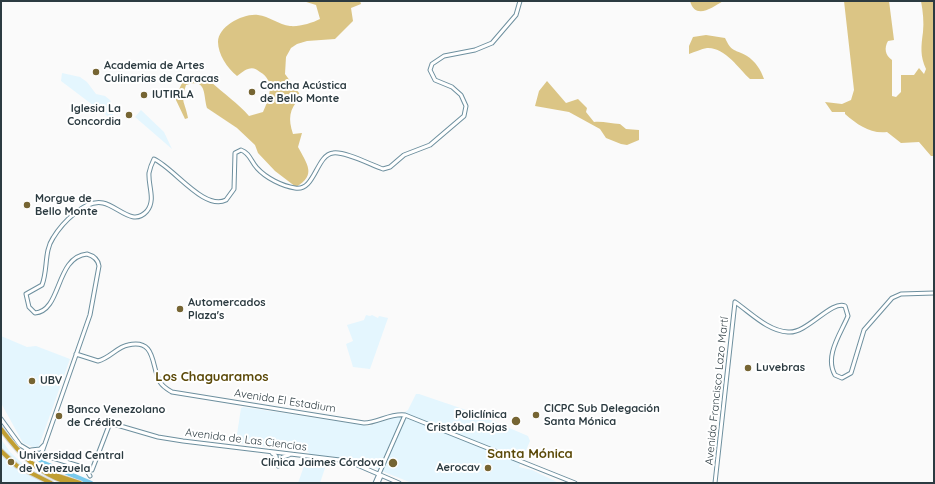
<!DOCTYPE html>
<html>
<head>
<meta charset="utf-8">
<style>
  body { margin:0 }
  #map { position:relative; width:935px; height:484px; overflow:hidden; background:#fafafa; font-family:Quicksand,sans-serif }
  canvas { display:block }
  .frame { position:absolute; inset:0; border:2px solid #2c3b41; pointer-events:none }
</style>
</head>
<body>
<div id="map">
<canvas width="935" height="484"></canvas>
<div class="frame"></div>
</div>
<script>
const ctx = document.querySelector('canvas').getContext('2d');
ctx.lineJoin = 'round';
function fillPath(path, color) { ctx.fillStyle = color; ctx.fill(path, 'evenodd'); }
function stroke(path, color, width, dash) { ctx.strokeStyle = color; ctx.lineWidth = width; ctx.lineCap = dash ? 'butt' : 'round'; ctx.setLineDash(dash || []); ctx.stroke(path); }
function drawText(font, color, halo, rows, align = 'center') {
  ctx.font = font + ' Quicksand,sans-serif'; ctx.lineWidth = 4; ctx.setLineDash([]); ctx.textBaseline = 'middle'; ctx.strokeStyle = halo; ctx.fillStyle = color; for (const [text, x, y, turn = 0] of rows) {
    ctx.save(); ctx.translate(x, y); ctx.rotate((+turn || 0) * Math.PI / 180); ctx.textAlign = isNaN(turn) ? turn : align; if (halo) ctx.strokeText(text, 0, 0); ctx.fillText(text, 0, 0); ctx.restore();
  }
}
fillPath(new Path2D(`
  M 62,73 L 80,77 L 87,82 L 96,94 L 105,96 L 110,100 L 112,105 L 114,121 L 61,81 Z
  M 141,110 L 164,132 L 172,149 L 135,117 Z
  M 366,315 L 370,316 L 372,315 L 378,318 L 379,316 L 388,318 L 370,369 L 353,367 L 346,344 L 353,341 L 347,325 L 364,320 Z
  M 1,336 L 27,347 L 36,346 L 70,359 L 39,446 L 35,448 L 23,443 L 1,403 Z
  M 416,394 L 419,394 L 472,412 L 528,436 L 530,441 L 519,467 L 532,470 L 559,483 L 412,483 L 351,459 L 329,456 L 320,483 L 298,483 L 309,452 L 238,443 L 236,441 L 241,408 L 243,407 L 369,426 L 399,416 L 408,410 Z
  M 1,439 L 10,452 L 24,465 L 53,483 L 1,483 Z`), '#e4f6fe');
fillPath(new Path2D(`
  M 303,1 L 360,1 L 361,4 L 351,8 L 353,21 L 335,39 L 307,41 L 297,44 L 291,48 L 286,57 L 285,74 L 299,93 L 300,98 C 289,109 288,119 293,134 L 302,133 L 298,147 C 307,164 317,175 296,187 L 275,171 L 258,153 L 255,145 L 237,128 L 207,108 C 203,94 207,78 186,85 C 180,103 185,101 188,118 L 185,119 L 175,98 L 182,83 L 195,80 L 205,83 L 211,82 C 224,94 238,103 249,116 L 263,112 C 269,99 276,81 260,72 C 256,69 253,67 248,69 C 244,70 240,74 237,76 C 227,68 218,54 218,42 C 218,26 244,13 258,15 C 269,16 279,25 290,26 C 299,27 312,23 320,19 L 316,5 Z
  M 690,1 L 723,1 C 712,8 695,20 690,1 Z
  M 844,1 L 889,1 L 894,40 L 888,41 C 884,48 885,55 892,60 L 892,96 L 896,97 L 901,92 L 901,75 L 914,75 L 919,68 L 924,74 L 926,69 C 920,56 921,47 923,32 C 924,22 923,12 921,1 L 934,1 L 934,156 L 931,156 L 919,142 L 901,143 L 887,132 C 870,134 858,125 845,114 L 845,112 L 832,112 L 825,102 L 842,104 L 851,100 L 854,90 Z
  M 706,35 L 725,38 C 732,53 735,49 747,56 C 755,61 761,70 764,79 L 750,79 C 739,69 725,47 707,48 C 701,49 695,52 689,54 L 689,46 L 693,37 Z
  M 547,81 L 566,103 L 578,99 L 587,108 L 586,112 L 594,122 C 603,121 611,124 620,124 L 626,129 L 639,130 L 639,140 L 627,145 L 621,144 L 606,138 L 600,129 L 569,112 L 535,106 L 539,91 Z`), '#dbc585');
stroke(new Path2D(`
  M 34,455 L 44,463 L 91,483`), '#79caec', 4.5);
const secondary = new Path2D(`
  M 735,302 C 751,313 768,331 788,332 C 807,334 831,300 845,306 L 848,316 C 841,333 824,356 835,375 L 842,378 L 851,373 L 864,330 L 892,298 L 901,294 L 934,293
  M 76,354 L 98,361 C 110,358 117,347 128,345 C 157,338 151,368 160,382 C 163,387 167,389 172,392 L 364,423 C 378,423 390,413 405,415 L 575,483
  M 1,419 L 20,445 L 30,451 L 92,470 L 110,423 L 158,437 L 183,441 L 340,460 L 355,464 L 399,483
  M 31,450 L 40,449 L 44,445
  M 272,453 L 276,456 L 278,466
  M 41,455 L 90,315 L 99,266 C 98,259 94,256 87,254 C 55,257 62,311 35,313 L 29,307 L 26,294 L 42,285 C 48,270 44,251 53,238 C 62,223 85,199 103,203 C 118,206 133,227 147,211 C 156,200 148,186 149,173 C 150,168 152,163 154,159 C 174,168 204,211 226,200 L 234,189 L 235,153 L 241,150 C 250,153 251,162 257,168 C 266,178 282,186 295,188 C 315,192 316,155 333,153 C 345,151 371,165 383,169 L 390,167 L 404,155 L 430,145 L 464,116 L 466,106 L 461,95 L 452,87 L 435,80 L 430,70 L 432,64 L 444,56 L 475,50 L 492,43 L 516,15 L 520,1
  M 278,466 L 283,457 L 289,455
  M 85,468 L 90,476
  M 375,483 L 405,415
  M 378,483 L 381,476
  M 715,483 L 735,302`);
const highway = new Path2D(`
  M 1,429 C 20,454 38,474 69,483
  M 1,451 L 17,466 L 51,483
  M 41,468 L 55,475 L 80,483`);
stroke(secondary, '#6d8f9e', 5);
stroke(highway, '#d5d8d9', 6);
stroke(secondary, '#fff', 3);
stroke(highway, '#c19f32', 4);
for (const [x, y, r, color] of [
  [96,72,4,"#766533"],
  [252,92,4,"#766533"],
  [144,95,4,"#766533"],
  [129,115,4,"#766533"],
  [27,205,4,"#766533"],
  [180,309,4,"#766533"],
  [748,368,4,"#766533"],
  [32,381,4,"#766533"],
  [536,415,4,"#766533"],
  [59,416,4,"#766533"],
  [516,421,5,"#766533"],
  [11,462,4,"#766533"],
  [393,463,5,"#766533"],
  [488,468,4,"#766533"]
]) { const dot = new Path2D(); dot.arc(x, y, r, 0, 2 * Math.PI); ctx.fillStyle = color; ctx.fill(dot); stroke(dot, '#fff', 1.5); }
drawText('bold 11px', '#2c3b41', '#fff', [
  ["Academia de Artes",104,66],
  ["Culinarias de Caracas",104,79],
  ["Concha Acústica",260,86],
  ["de Bello Monte",260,99],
  ["IUTIRLA",152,95],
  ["Iglesia La",121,109,"right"],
  ["Concordia",121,122,"right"],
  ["Morgue de",35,199],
  ["Bello Monte",35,212],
  ["Automercados",188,303],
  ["Plaza's",188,316],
  ["Luvebras",756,368],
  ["UBV",40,381],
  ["CICPC Sub Delegación",544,409],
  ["Santa Mónica",544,422],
  ["Banco Venezolano",67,410],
  ["de Crédito",67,423],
  ["Policlínica",507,415,"right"],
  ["Cristóbal Rojas",507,428,"right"],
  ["Universidad Central",19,456],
  ["de Venezuela",19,469],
  ["Clínica Jaimes Córdova",384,463,"right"],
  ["Aerocav",480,468,"right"]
], 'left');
drawText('11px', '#2c3b41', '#fff', [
  ["Avenida Francisco Lazo Martí",717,391,-84],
  ["Avenida El Estadium",285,401,9],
  ["Avenida de Las Ciencias",246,440,7]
]);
drawText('bold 13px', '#5b4908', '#fff', [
  ["Los Chaguaramos",212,377],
  ["Santa Mónica",530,454]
]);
</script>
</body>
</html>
